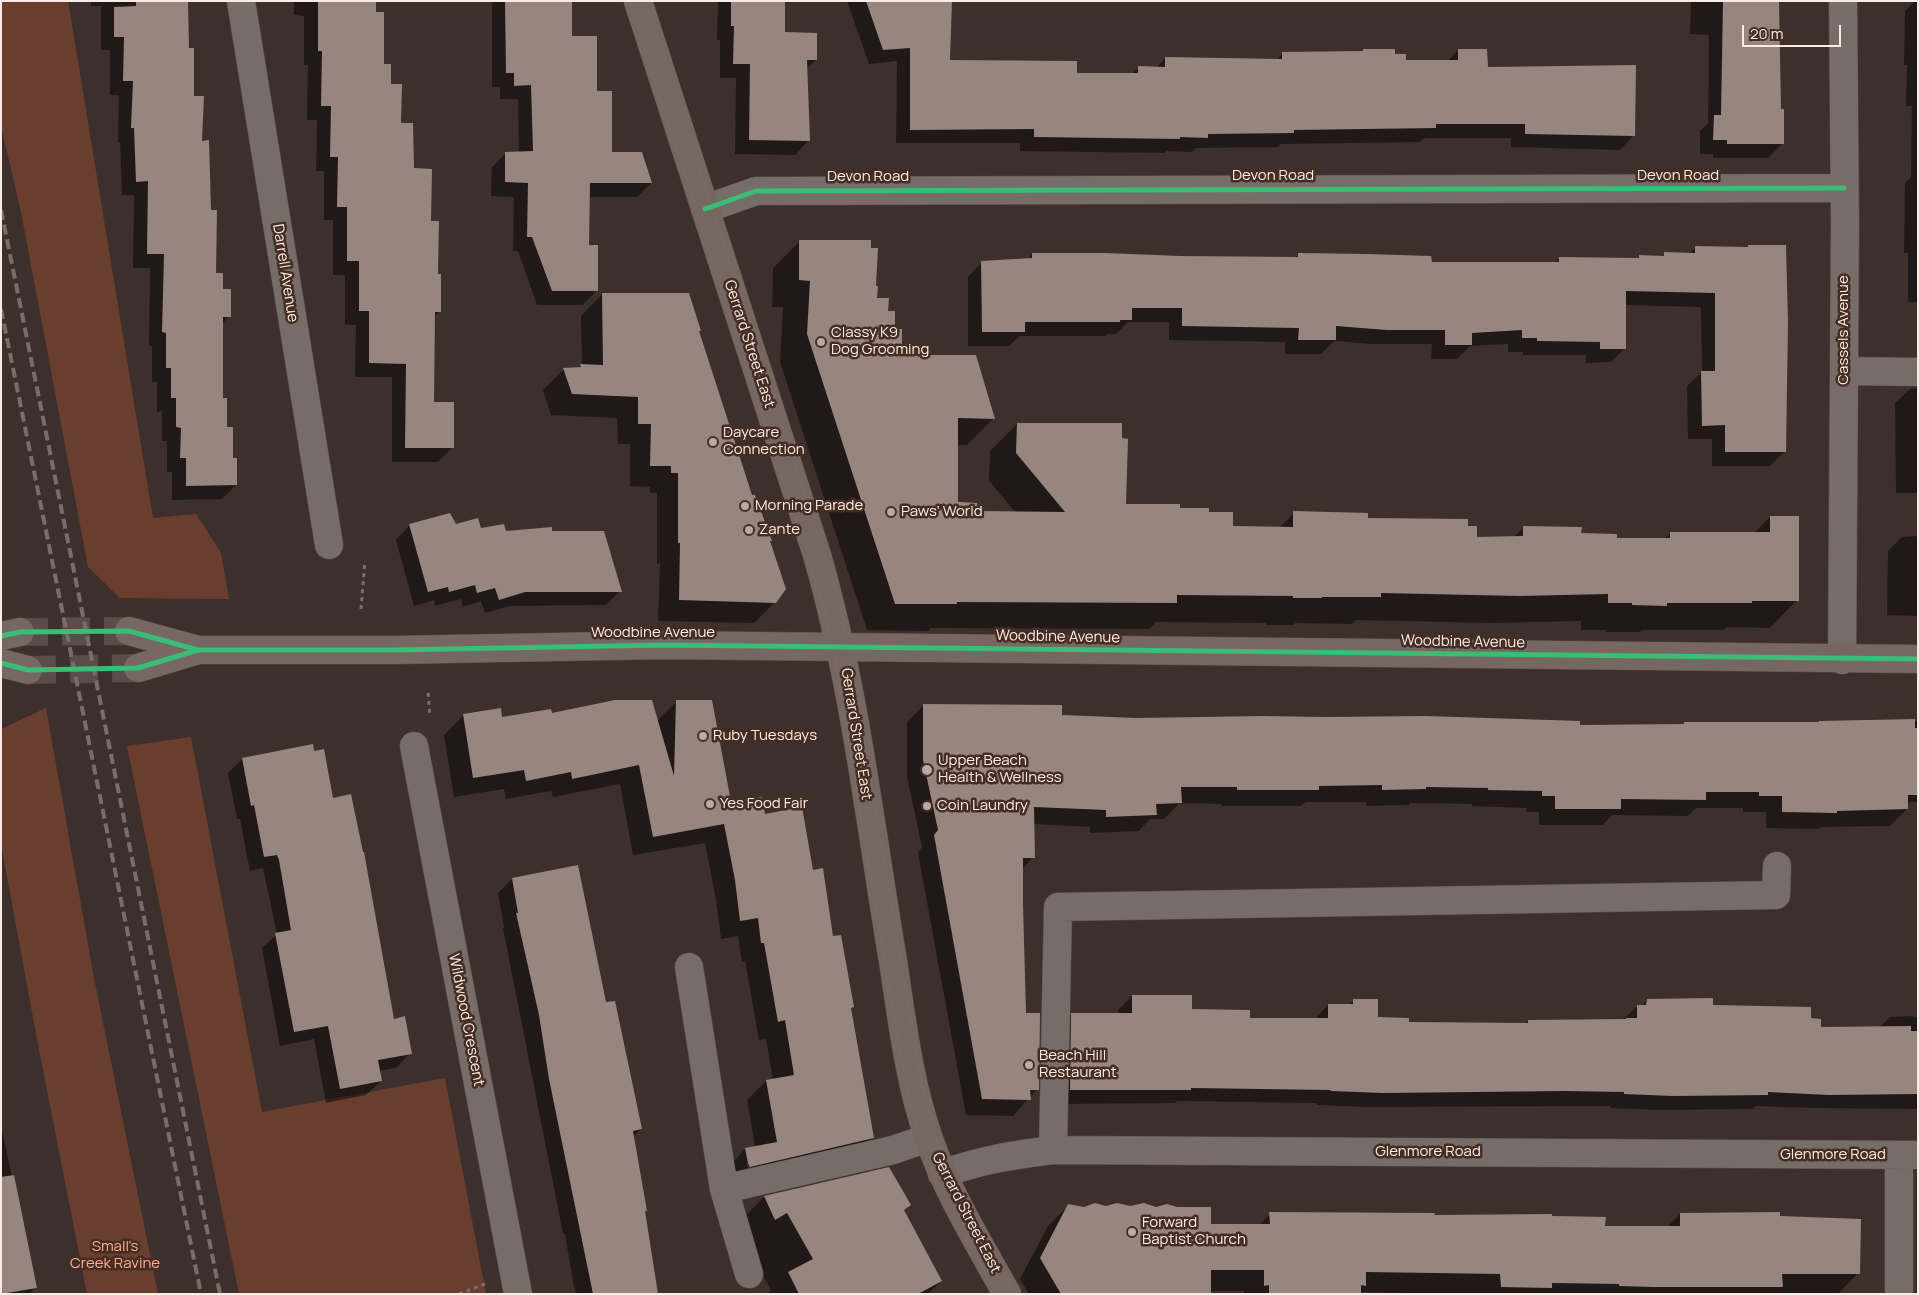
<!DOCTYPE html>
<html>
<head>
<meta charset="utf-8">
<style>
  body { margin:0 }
  #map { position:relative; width:1919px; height:1295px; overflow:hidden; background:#3d302c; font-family:Manrope,sans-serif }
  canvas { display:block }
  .frame { position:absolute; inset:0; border:2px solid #fbebe5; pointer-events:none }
  .scale { position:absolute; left:1742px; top:25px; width:99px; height:22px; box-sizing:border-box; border:2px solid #fbebe5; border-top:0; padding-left:6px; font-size:15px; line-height:18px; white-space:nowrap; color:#fbebe5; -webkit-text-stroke:4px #452d24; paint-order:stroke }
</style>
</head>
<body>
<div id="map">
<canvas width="1919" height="1295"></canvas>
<div class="frame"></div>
<div class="scale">20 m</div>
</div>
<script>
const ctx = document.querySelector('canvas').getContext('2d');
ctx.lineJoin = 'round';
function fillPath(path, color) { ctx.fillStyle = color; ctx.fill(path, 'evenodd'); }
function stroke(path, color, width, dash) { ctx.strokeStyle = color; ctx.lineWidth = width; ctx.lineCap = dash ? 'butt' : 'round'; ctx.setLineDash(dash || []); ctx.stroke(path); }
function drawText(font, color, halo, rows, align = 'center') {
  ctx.font = font + ' Manrope,sans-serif'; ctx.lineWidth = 5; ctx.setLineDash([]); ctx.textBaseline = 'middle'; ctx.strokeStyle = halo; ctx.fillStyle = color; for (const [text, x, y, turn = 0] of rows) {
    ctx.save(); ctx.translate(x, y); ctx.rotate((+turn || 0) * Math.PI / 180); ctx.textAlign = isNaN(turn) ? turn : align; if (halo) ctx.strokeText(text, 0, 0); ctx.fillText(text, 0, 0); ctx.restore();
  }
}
fillPath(new Path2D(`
  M 1,1 L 68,1 L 153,518 L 196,514 L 221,553 L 229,599 L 120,598 L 88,567 L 21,212 L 1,126 Z
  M 46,708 L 94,978 L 158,1294 L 87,1294 L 36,1034 L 1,844 L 1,729 Z
  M 191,737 L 262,1112 L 445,1078 L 486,1294 L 239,1294 L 127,746 Z`), '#693e2e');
fillPath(new Path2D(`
  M 91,1 L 179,1 L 188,49 L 192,97 L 201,142 L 210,211 L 215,274 L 229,316 L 222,324 L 222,399 L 236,485 L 222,499 L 172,500 L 172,472 L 167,472 L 167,441 L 162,441 L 162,411 L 157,412 L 157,382 L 152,382 L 152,346 L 149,346 L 150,268 L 133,268 L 134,195 L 122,195 L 120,142 L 118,142 L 119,95 L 110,95 L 110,50 L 101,50 L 101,6 L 91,6 Z
  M 294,1 L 375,1 L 383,66 L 429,222 L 439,312 L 434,317 L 433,403 L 453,447 L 438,462 L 392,462 L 392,377 L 355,377 L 356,325 L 345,325 L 345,275 L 333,275 L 333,220 L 324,220 L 324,171 L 316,171 L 317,120 L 307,120 L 308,65 L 304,65 L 304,16 L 294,15 Z
  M 492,1 L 570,1 L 571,38 L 596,92 L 611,153 L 651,183 L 637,197 L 588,197 L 588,246 L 597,290 L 583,305 L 537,305 L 518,251 L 513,251 L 514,197 L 491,196 L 492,167 L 506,153 L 519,153 L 518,99 L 500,99 L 500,87 L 492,87 Z
  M 718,1 L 784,1 L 784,34 L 816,60 L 806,69 L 809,140 L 795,155 L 735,154 L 736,78 L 720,78 L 720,40 L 717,40 Z
  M 847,1 L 951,1 L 949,62 L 1076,74 L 1131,75 L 1138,68 L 1156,68 L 1165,58 L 1276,60 L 1283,53 L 1361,53 L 1364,50 L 1393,55 L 1404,61 L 1447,62 L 1458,50 L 1486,68 L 1634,135 L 1620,150 L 1511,147 L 1511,138 L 1424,138 L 1420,142 L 1281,144 L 1278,147 L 1196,148 L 1192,152 L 1166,151 L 1165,153 L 1020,151 L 1020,143 L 896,143 L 897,61 L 869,64 Z
  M 1691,1 L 1779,1 L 1779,110 L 1783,143 L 1768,158 L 1713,158 L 1713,154 L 1700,154 L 1700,131 L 1708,123 L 1709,35 L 1690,34 Z
  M 1915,1 L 1918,1 L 1918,302 L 1908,302 L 1908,253 L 1904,253 L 1905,183 L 1911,177 L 1912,106 L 1906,106 L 1907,65 L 1904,65 L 1905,11 Z
  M 800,241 L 875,287 L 876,299 L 887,312 L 901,356 L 994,418 L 967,445 L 956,445 L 956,504 L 976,512 L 1016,513 L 989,481 L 990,451 L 1017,424 L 1125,505 L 1208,514 L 1232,527 L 1279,528 L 1294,513 L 1467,527 L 1476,538 L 1513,538 L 1523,528 L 1616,539 L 1665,539 L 1670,534 L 1754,533 L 1770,517 L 1797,600 L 1770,628 L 1726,627 L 1724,630 L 1642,630 L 1639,632 L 1606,632 L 1606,630 L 1581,630 L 1581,621 L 1492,623 L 1356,620 L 1352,624 L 1295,623 L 1294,625 L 1266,625 L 1266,623 L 1156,622 L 1149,629 L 930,628 L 928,631 L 867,630 L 780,362 L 783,307 L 772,307 L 773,268 Z
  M 1695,248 L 1784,452 L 1770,466 L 1712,466 L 1712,439 L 1688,439 L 1687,386 L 1702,372 L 1701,307 L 1625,305 L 1625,348 L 1611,362 L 1586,363 L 1586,355 L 1523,355 L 1523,352 L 1508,352 L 1508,344 L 1470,346 L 1457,359 L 1431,359 L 1432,344 L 1372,344 L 1334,341 L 1321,354 L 1285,354 L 1285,342 L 1169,340 L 1169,322 L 1128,322 L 1116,334 L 1107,334 L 1105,336 L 1020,336 L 1009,346 L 968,346 L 968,277 L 982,262 L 1027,260 L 1032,254 L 1295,258 L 1299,254 L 1430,263 L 1555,263 L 1560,258 L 1637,259 L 1640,256 L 1662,257 L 1665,254 L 1689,254 Z
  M 602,294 L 700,331 L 698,332 L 751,497 L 771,541 L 769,543 L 775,602 L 754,623 L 658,621 L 660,563 L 657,564 L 657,493 L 650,493 L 650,487 L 630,486 L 630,444 L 618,444 L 617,418 L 551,415 L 543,390 L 564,369 L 578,369 L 582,365 L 581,316 Z
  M 1918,388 L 1918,493 L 1896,493 L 1895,403 L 1910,389 Z
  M 410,525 L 455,526 L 506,532 L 551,532 L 620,591 L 606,605 L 510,606 L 485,613 L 481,601 L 463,607 L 461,599 L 435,606 L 434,600 L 414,606 L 396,540 Z
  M 1918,536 L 1918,616 L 1887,615 L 1888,551 L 1902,537 Z
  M 677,701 L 730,803 L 764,815 L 812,871 L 853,1007 L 850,1009 L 873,1138 L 853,1157 L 730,1186 L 726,1169 L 745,1149 L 755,1147 L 747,1100 L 766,1081 L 773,1080 L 766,1039 L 759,1040 L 745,961 L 742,962 L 738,936 L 721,939 L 716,900 L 705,843 L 633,855 L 620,784 L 553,797 L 551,791 L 506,799 L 504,789 L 454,797 L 444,735 L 464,715 L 501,719 L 551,714 L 657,721 ZM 746,1163 L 749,1163 L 754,1172 L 751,1173 Z
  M 924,705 L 1061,716 L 1136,719 L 1578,726 L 1683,725 L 1684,724 L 1818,724 L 1877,720 L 1918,721 L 1918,802 L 1910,802 L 1907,805 L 1907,809 L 1890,826 L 1821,827 L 1819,829 L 1766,828 L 1766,812 L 1743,812 L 1743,808 L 1696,808 L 1688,816 L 1612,815 L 1603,825 L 1539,825 L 1539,812 L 1526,812 L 1526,808 L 1472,806 L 1472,804 L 1410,803 L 1409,805 L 1366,806 L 1366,802 L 1306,802 L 1301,806 L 1221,806 L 1221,804 L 1180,803 L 1164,819 L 1150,819 L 1139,831 L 1090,833 L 1090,827 L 1033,824 L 1033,857 L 1022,869 L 1025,1015 L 1037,1089 L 1013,1116 L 966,1115 L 918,853 L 922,847 L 907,777 L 907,722 Z
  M 242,759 L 332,800 L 393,1020 L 410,1053 L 396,1068 L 379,1071 L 381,1081 L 366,1095 L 326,1103 L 314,1039 L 280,1046 L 262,948 L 277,934 L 263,868 L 250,871 L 240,819 L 237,819 L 228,773 Z
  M 512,879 L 605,1004 L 641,1129 L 633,1137 L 646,1210 L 644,1212 L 658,1294 L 576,1294 L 575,1287 L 574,1288 L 565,1234 L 563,1234 L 503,928 L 504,927 L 498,893 Z
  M 1132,996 L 1191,1010 L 1249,1019 L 1315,1019 L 1328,1005 L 1349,1005 L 1354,1000 L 1377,1019 L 1408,1023 L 1525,1024 L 1528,1021 L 1622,1021 L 1637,1006 L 1642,1006 L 1647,1000 L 1712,1006 L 1809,1019 L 1820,1028 L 1879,1028 L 1890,1017 L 1912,1016 L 1918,1018 L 1918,1109 L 1814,1108 L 1755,1106 L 1753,1109 L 1658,1110 L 1610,1108 L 1611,1106 L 1368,1107 L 1317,1105 L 1317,1103 L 1177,1101 L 1175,1103 L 1056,1104 L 1058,1029 L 1072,1014 L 1118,1014 L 1118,1010 Z
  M 1,1126 L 36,1287 L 29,1294 L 1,1294 Z
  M 888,1168 L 910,1205 L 903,1212 L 941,1281 L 928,1294 L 768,1294 L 771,1290 L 749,1250 L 726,1235 L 764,1197 Z
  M 1069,1205 L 1210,1225 L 1258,1226 L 1270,1214 L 1551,1218 L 1604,1227 L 1667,1227 L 1680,1214 L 1779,1217 L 1858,1273 L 1838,1294 L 1449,1294 L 1360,1292 L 1360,1294 L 1244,1294 L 1244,1291 L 1210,1291 L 1210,1294 L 1029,1294 L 1020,1279 L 1048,1226 Z`), '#0007');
fillPath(new Path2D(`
  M 136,1 L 188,2 L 189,48 L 194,48 L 194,96 L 204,96 L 202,141 L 209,140 L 211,210 L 217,210 L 216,273 L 223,273 L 223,289 L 231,289 L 231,317 L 223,317 L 223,398 L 227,398 L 227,427 L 233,427 L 233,458 L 237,458 L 237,485 L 186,486 L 186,458 L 180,458 L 181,428 L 176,427 L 176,398 L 171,398 L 171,368 L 166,368 L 166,333 L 162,332 L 164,254 L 147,254 L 148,181 L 136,182 L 134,128 L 131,128 L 133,81 L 123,81 L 124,37 L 114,37 L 114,7 L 136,6 Z
  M 318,1 L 376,1 L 376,12 L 384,12 L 384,64 L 391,64 L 391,84 L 402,84 L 401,123 L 413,123 L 414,168 L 432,169 L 431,221 L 439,221 L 438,274 L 441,274 L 441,312 L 435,312 L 434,402 L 454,402 L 454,448 L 405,448 L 406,364 L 369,363 L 369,311 L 359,311 L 359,261 L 347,261 L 347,207 L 337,207 L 338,157 L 330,157 L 331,106 L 321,106 L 322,51 L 318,51 Z
  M 505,1 L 572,1 L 572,36 L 597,36 L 597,91 L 612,91 L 612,152 L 642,152 L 652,183 L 590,183 L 589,245 L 598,245 L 598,291 L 552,291 L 532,237 L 527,237 L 528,183 L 505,182 L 505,152 L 533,151 L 531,85 L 514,86 L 514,73 L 506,73 Z
  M 731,1 L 785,1 L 785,32 L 817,33 L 817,60 L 807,60 L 810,141 L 749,140 L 750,64 L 733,64 L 734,26 L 731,26 Z
  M 866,1 L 952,1 L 950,60 L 1077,61 L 1077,73 L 1138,73 L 1138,66 L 1165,67 L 1165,57 L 1282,59 L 1282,52 L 1363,51 L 1363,49 L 1395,49 L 1395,54 L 1406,54 L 1406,60 L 1458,60 L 1458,49 L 1487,49 L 1488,67 L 1636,65 L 1635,136 L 1525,134 L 1525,124 L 1436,124 L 1436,128 L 1294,130 L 1294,133 L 1208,134 L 1208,138 L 1180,137 L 1180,139 L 1034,137 L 1034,129 L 910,130 L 910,48 L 883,50 Z
  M 1723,1 L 1779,1 L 1781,109 L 1784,109 L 1784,144 L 1727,144 L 1727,140 L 1713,140 L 1714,115 L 1721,115 Z
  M 799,240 L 871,240 L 871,248 L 878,248 L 876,286 L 878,286 L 877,298 L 889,298 L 888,311 L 895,311 L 895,329 L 902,329 L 902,355 L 976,355 L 995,419 L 958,418 L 958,502 L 977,503 L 978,511 L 1065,512 L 1016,453 L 1017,423 L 1122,423 L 1122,438 L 1128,439 L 1126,504 L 1180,504 L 1180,508 L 1209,508 L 1209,512 L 1233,512 L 1233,526 L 1293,527 L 1293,511 L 1368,513 L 1368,518 L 1468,519 L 1468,526 L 1477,526 L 1477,537 L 1523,536 L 1523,526 L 1582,527 L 1581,533 L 1617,534 L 1617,538 L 1670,538 L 1670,532 L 1770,532 L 1770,516 L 1799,516 L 1799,601 L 1752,601 L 1752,603 L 1667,603 L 1667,606 L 1632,605 L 1632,603 L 1608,603 L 1608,594 L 1520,596 L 1381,593 L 1381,597 L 1322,597 L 1322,598 L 1293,598 L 1293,596 L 1177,595 L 1177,603 L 957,602 L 957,604 L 895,604 L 807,334 L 810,281 L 799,280 Z
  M 1748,245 L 1786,245 L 1788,322 L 1786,452 L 1725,452 L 1725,425 L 1702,426 L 1701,371 L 1715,371 L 1715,293 L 1626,291 L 1626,349 L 1600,349 L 1600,342 L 1537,341 L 1537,338 L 1522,338 L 1522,330 L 1472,333 L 1472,345 L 1445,345 L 1445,330 L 1387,330 L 1336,326 L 1336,340 L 1298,340 L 1299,328 L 1182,326 L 1182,308 L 1132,308 L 1132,320 L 1120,320 L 1120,322 L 1025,322 L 1025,332 L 982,332 L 981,261 L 1032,258 L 1032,253 L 1105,253 L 1180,256 L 1298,257 L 1298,253 L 1367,254 L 1431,256 L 1432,262 L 1559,262 L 1559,257 L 1639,258 L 1639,255 L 1664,256 L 1664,252 L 1695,253 L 1695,246 L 1748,247 Z
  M 602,293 L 689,293 L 701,331 L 699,331 L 752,495 L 755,495 L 772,541 L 770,541 L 786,589 L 776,603 L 679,600 L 680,543 L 678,543 L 678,473 L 671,473 L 671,466 L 650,466 L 651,424 L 638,424 L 638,397 L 572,394 L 563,368 L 581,367 L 580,364 L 603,365 Z
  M 450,513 L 456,524 L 478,518 L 481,528 L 504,524 L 506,531 L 552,527 L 552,531 L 604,531 L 622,592 L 525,592 L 499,600 L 495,588 L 477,593 L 475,585 L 449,592 L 448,587 L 428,592 L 409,524 Z
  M 615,700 L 652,700 L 674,776 L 676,700 L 712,700 L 731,802 L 762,797 L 765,814 L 802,807 L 813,870 L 823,868 L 833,936 L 841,935 L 854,1007 L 851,1008 L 874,1138 L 750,1167 L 748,1163 L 745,1148 L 777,1142 L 766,1080 L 794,1075 L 785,1020 L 778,1022 L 764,943 L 761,943 L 758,918 L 740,921 L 735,880 L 724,824 L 653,837 L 639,765 L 572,779 L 571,772 L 526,781 L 524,770 L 473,778 L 463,714 L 501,708 L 502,717 L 551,709 L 552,713 Z
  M 923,704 L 1062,705 L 1062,715 L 1136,718 L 1263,716 L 1324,717 L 1426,716 L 1580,721 L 1580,725 L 1684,724 L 1684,722 L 1819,722 L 1819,721 L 1915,719 L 1915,728 L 1918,728 L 1918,795 L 1908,795 L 1908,809 L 1837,811 L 1837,813 L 1782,812 L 1782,796 L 1759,796 L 1759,792 L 1706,792 L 1706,800 L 1621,799 L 1621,809 L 1555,809 L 1555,796 L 1542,796 L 1542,791 L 1488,790 L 1488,788 L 1426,787 L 1426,789 L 1382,790 L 1382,785 L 1319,786 L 1319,790 L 1237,790 L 1237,787 L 1181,787 L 1182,803 L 1156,804 L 1157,815 L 1106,817 L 1106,810 L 1034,807 L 1035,858 L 1023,858 L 1023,904 L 1026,1013 L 1040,1013 L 1039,1090 L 1030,1090 L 1031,1100 L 982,1099 L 934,835 L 938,830 L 923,760 Z
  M 313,744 L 314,751 L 324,749 L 333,798 L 351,794 L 363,852 L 364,852 L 394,1019 L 405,1016 L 412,1054 L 378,1060 L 382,1081 L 340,1089 L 328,1026 L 294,1032 L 275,933 L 291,930 L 279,860 L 277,855 L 264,857 L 254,805 L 251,806 L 242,758 Z
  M 578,865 L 606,1002 L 615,1001 L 642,1129 L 633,1131 L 647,1211 L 645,1211 L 658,1294 L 593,1294 L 549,1079 L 539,1015 L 516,913 L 518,913 L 512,878 Z
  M 1132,995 L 1192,995 L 1192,1009 L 1250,1010 L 1250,1018 L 1328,1018 L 1328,1004 L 1353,1004 L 1353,999 L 1378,999 L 1378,1017 L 1409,1018 L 1409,1022 L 1528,1023 L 1528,1020 L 1626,1019 L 1626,1018 L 1637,1018 L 1637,1005 L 1646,1005 L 1647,999 L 1713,998 L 1713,1005 L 1811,1007 L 1811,1018 L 1821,1019 L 1821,1027 L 1911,1026 L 1911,1031 L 1918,1031 L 1918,1094 L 1829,1095 L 1768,1092 L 1768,1095 L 1673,1096 L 1624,1094 L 1624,1092 L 1565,1091 L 1383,1093 L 1331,1091 L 1330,1090 L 1191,1088 L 1191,1090 L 1070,1090 L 1071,1013 L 1132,1013 Z
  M 889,1167 L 911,1205 L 904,1210 L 942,1281 L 918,1294 L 799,1294 L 788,1272 L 813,1259 L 787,1213 L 775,1220 L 764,1196 Z
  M 14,1175 L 37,1288 L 1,1294 L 1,1177 Z
  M 1095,1203 L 1106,1206 L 1117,1203 L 1130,1206 L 1144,1203 L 1156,1207 L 1167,1204 L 1177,1207 L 1211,1207 L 1211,1224 L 1270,1224 L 1269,1212 L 1435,1213 L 1434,1215 L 1552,1214 L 1552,1216 L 1606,1217 L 1605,1226 L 1680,1226 L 1680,1213 L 1780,1212 L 1780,1216 L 1861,1219 L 1860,1274 L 1782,1274 L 1783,1287 L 1653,1287 L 1619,1286 L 1619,1284 L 1552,1283 L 1552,1288 L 1501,1287 L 1500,1274 L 1366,1272 L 1366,1286 L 1361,1285 L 1361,1294 L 1269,1294 L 1269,1285 L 1264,1286 L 1264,1270 L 1211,1270 L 1211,1294 L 1061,1294 L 1040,1258 L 1068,1204 L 1084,1207 Z`), '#97857f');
stroke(new Path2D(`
  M 20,632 L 129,631
  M 28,670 L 138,668`), '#5a4c48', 28, [28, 14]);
const minor = new Path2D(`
  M 241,1 L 329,545
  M 705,209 L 756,191 L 1844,188
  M 1844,371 L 1918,372
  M 1842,660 L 1845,224 L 1843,1
  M 414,746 L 518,1294
  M 689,967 L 724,1189 L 749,1274
  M 1053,1150 L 1058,907 L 1776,895 L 1777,866
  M 942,1174 C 981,1160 1012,1155 1053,1150 L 1918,1155
  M 724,1189 L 893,1150 L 928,1138
  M 1899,1294 L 1899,1155`);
const major = new Path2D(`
  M 638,1 L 817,555 C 855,687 870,825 893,961 C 902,1020 909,1082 929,1139 C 948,1194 979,1243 1007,1294
  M 129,631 L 198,650 L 393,650 L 664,645 L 1918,659
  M 1,636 L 20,632
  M 1,663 L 28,670
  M 138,668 L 198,650`);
stroke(minor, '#5b4f4b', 29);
stroke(major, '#5b4f4b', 29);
stroke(new Path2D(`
  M 361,609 L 365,561
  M 428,693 L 430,716
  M 459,1294 L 485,1284`), '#796f6c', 3, [4, 4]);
stroke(minor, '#766c68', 28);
stroke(major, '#766762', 28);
stroke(new Path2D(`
  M 629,1 L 824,607 L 833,648 L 842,701 L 899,1048 C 907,1087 914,1126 929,1162 C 948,1208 974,1251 998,1294
  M 645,1 L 841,607 L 918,1064 C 924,1091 930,1118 939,1145 C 958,1197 988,1245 1015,1294`), '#786d69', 1);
stroke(new Path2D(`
  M 1,210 L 220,1294
  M 1,309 L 201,1294`), '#786d69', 4, [10, 5]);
stroke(new Path2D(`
  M 705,209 L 756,191 L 1844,188
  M 1,636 L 20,632 L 129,631 L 198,650 L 393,650 L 664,645 L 1918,659
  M 1,663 L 28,670 L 138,668 L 198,650`), '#3abd76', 5);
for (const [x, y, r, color] of [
  [821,342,5,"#b8aaa4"],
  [713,442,5,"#b8aaa4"],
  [745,506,5,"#b8aaa4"],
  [891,512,5,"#b8aaa4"],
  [749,530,5,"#b8aaa4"],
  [703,736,5,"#b8aaa4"],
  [927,770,6,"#b8aaa4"],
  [710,804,5,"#b8aaa4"],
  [927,806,5,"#b8aaa4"],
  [1029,1065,5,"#b8aaa4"],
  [1132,1232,5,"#b8aaa4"]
]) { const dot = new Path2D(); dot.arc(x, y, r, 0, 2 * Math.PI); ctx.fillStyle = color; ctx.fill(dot); stroke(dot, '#452d24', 2); }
drawText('15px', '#fbebe5', '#452d24', [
  ["Devon Road",1273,176],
  ["Devon Road",1678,176],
  ["Devon Road",868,177],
  ["Darrell Avenue",285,273,81],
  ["Cassels Avenue",1844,330,-90],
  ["Gerrard Street East",749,344,72],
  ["Woodbine Avenue",653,633],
  ["Woodbine Avenue",1058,637,1],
  ["Woodbine Avenue",1463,642,1],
  ["Gerrard Street East",856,734,81],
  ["Wildwood Crescent",466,1020,79],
  ["Glenmore Road",1428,1152],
  ["Glenmore Road",1833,1155],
  ["Gerrard Street East",966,1213,63]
]);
drawText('15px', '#fbebe5', '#452d24', [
  ["Classy K9",831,333],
  ["Dog Grooming",831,350],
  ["Daycare",723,433],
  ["Connection",723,450],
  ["Morning Parade",755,506],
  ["Paws’ World",901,512],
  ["Zante",759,530],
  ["Ruby Tuesdays",713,736],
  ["Upper Beach",938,761],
  ["Health & Wellness",938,778],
  ["Yes Food Fair",720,804],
  ["Coin Laundry",937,806],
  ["Beach Hill",1039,1056],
  ["Restaurant",1039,1073],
  ["Forward",1142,1223],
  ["Baptist Church",1142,1240]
], 'left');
drawText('15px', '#fdad8e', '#452d24', [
  ["Small's",115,1247],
  ["Creek Ravine",115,1264]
]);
</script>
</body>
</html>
